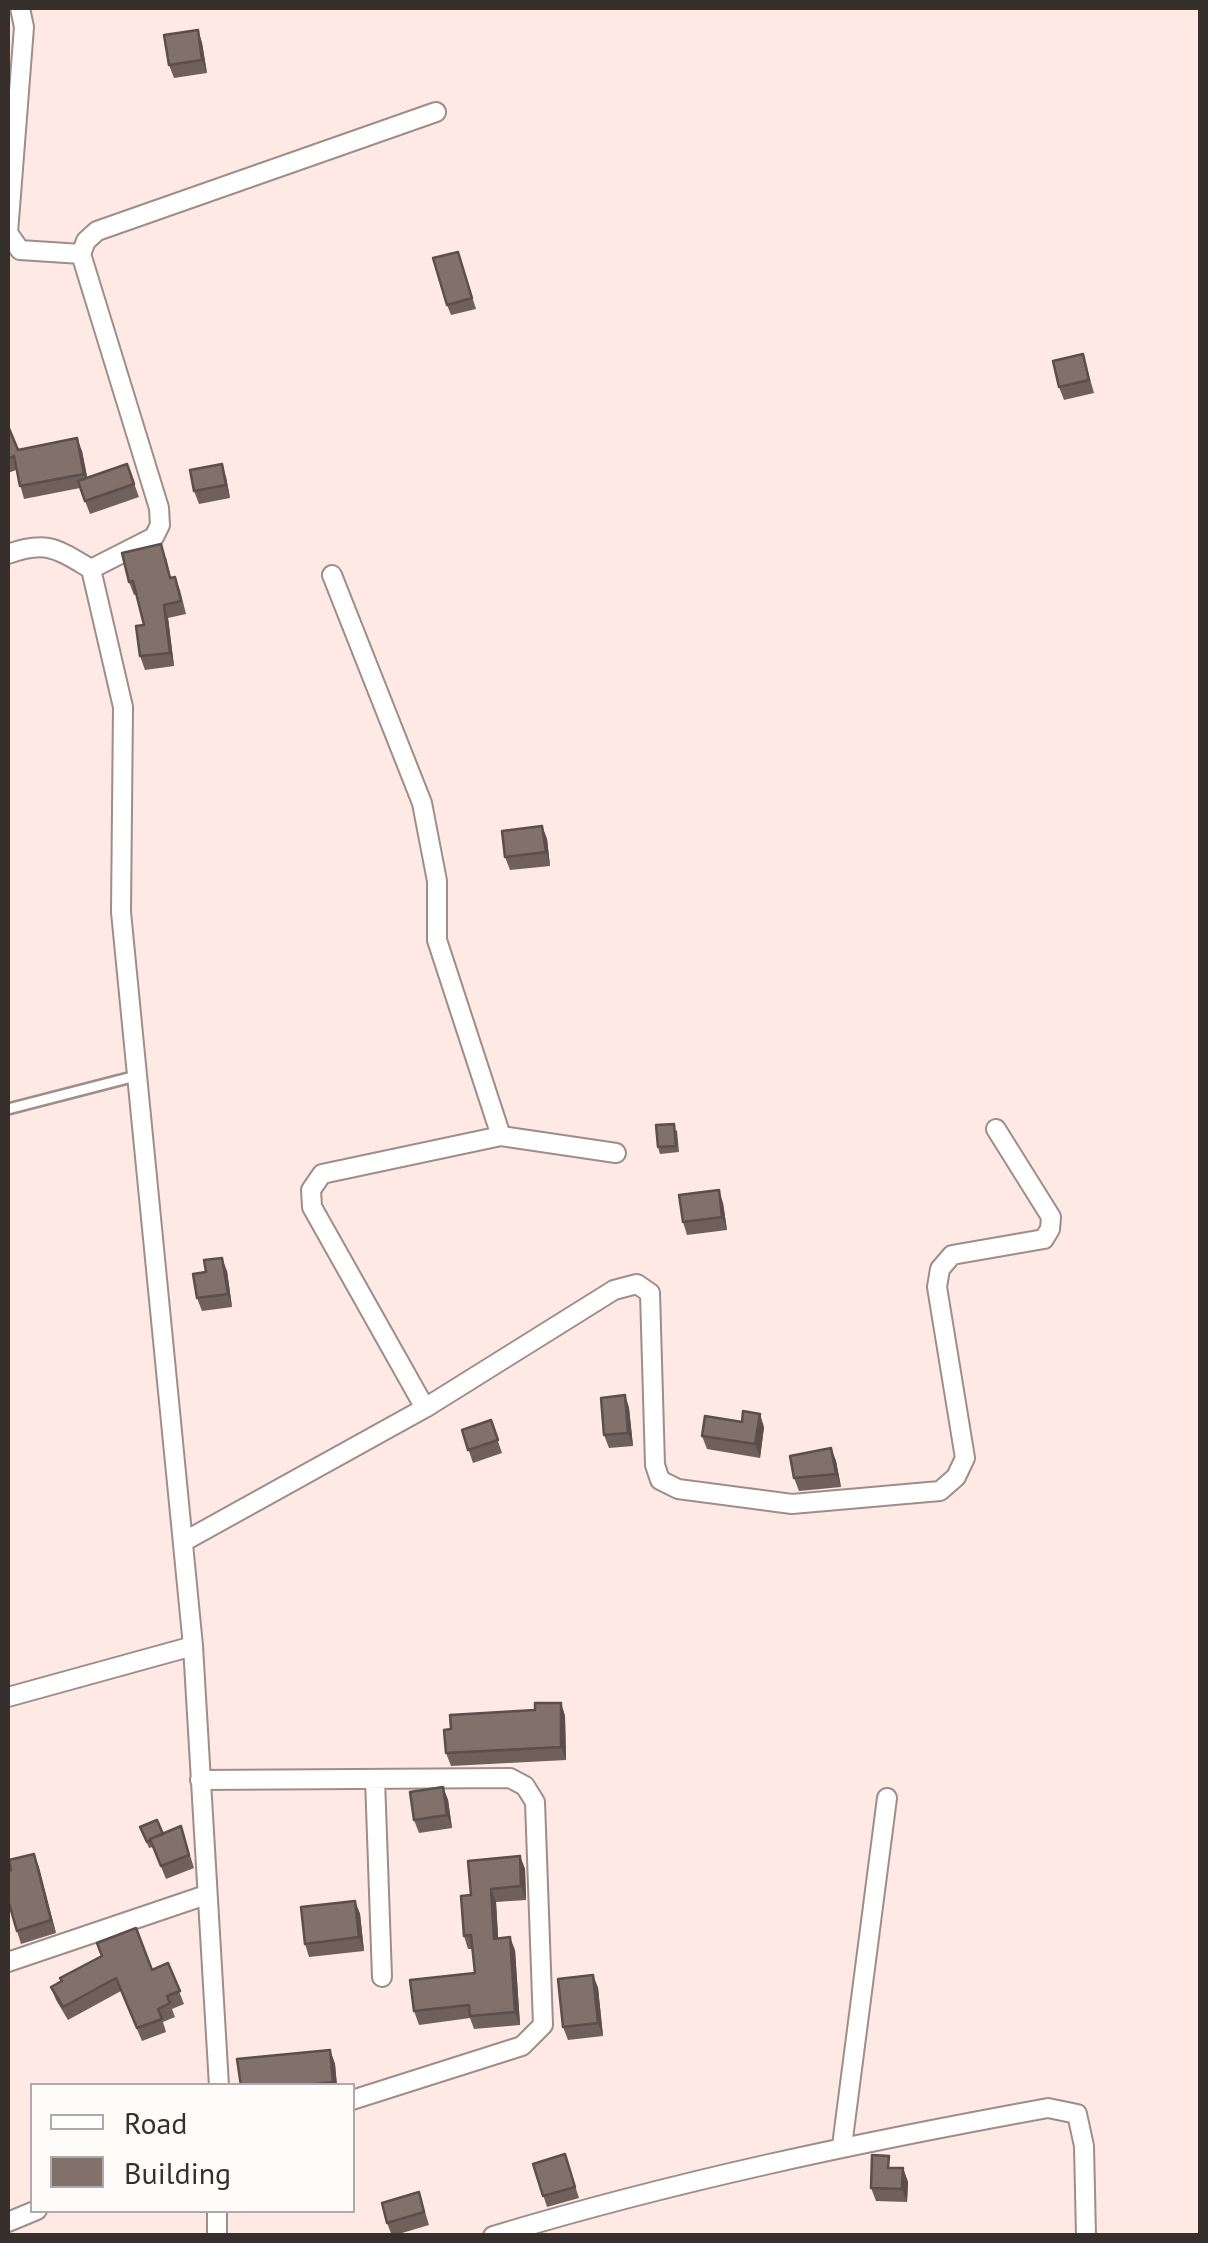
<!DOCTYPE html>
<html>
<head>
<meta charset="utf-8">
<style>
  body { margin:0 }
  #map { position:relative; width:1208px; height:2243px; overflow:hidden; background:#fee9e4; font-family:"PT Sans",sans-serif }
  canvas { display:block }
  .frame { position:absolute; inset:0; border:10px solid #362f2c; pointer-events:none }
  .legend { position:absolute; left:30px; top:2083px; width:325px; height:130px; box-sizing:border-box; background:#fffbf9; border:2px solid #afa9a7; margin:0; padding:12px 18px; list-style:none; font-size:30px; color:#362f2c }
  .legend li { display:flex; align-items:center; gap:20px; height:50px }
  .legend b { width:50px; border:2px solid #afa9a7 }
</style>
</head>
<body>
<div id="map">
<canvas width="1208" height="2243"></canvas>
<div class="frame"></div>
<ul class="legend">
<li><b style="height:12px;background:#fff"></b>Road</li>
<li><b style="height:28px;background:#82706b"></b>Building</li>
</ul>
</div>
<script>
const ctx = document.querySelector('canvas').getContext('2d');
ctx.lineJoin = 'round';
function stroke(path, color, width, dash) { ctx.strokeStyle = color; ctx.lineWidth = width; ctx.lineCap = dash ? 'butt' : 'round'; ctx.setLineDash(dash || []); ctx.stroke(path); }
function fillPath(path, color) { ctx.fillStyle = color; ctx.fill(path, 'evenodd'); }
const service = new Path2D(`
  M 8,1109 L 136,1076`);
const minor = new Path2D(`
  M 20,8 L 24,27 L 8,233 L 20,250 L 81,254 L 159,508 L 160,525 L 154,537 L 91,569 L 123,707 L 121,912 L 193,1646 L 219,2086
  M 81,254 L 86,241 L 97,231 L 436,112
  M 8,554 C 47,540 57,549 91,569
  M 332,575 L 422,803 L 437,881 L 437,940 L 501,1136
  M 425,1408 L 312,1207 L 311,1190 L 322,1174 L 501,1136 L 616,1153
  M 183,1542 L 425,1408 L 614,1290 L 637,1284 L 650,1293 L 655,1465 L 660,1480 L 678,1489 L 792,1504 L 940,1491 L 956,1477 L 965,1458 L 937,1287 L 940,1269 L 952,1255 L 1044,1239 L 1050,1229 L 1051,1217 L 996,1129
  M 8,1697 L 193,1646
  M 375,1779 L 382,1977
  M 200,1780 L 510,1778 L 525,1786 L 535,1802 L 543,2025 L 522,2046 L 352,2100
  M 8,1962 L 206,1895
  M 842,2146 L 887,1798
  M 217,2210 L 217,2236
  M 8,2222 L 37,2210
  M 493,2236 C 675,2181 861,2142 1048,2108 L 1077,2114 L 1084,2146 L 1086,2236`);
stroke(service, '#9f8d88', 14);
stroke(minor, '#9f8d88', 22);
stroke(service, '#fff', 9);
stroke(minor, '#fff', 18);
fillPath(new Path2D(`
  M 198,30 L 202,43 L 207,73 L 174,78 L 169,65 Z
  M 458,252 L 476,309 L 451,315 L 447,305 Z
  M 1083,354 L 1094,393 L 1064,400 L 1059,387 Z
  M 8,426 L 18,450 L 82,451 L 87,478 L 127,464 L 139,497 L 90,514 L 80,488 L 24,499 L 16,470 L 8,473 Z
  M 226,477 L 230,498 L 199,504 L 194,491 Z
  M 166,557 L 171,578 L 175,577 L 180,590 L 186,614 L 168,618 L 174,666 L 145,670 L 140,656 L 144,625 L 136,594 L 134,595 L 129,582 Z
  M 542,826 L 547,839 L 550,866 L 510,870 L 505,857 Z
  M 677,1130 L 679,1152 L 660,1154 L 658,1147 Z
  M 723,1203 L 727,1230 L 687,1235 L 683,1222 Z
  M 227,1271 L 232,1307 L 202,1311 L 197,1298 Z
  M 625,1395 L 629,1408 L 633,1446 L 609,1448 L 604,1435 Z
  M 491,1420 L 502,1453 L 473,1463 L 462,1430 Z
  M 764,1427 L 760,1458 L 707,1449 L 702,1436 Z
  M 831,1448 L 836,1461 L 841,1487 L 799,1491 L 794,1478 Z
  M 561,1703 L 565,1716 L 566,1760 L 451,1766 L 446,1753 Z
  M 443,1787 L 448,1800 L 452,1828 L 419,1833 L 414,1820 Z
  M 140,1827 L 185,1839 L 194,1868 L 166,1879 L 153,1847 L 149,1848 Z
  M 34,1854 L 56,1933 L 21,1944 L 17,1931 L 11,1870 Z
  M 520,1856 L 525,1869 L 526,1900 L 496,1902 L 498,1938 L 515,1950 L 520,2025 L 474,2029 L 470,2018 L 419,2025 L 414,2011 L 475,1973 L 472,1949 L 468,1949 L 464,1936 L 471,1895 Z
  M 355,1901 L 360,1914 L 364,1951 L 309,1957 L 305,1944 Z
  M 168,1963 L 184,2004 L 172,2009 L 175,2017 L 163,2022 L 166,2032 L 142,2041 L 121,1991 L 68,2020 L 56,2000 L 51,1987 L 152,1970 Z
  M 593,1975 L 598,1988 L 603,2036 L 568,2040 L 563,2027 Z
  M 330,2050 L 335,2064 L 337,2086 L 241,2086 Z
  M 565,2154 L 579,2198 L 547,2207 L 533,2164 Z
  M 903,2168 L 908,2182 L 907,2202 L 876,2201 L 871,2188 Z
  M 423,2205 L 429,2225 L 392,2236 L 387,2223 Z`), '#70605c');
fillPath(new Path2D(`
  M 198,30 L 202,43 L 207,73 L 202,60 Z
  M 77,438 L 82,451 L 89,486 L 84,474 Z
  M 222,464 L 226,477 L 230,498 L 226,485 Z
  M 164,605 L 168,618 L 174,666 L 170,653 Z
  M 542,826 L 547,839 L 550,866 L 546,852 Z
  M 719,1190 L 723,1203 L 727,1230 L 722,1217 Z
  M 222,1258 L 227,1271 L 232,1307 L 228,1294 Z
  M 625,1395 L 629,1408 L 633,1446 L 628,1433 Z
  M 760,1414 L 764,1427 L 760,1458 L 755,1444 Z
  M 831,1448 L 836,1461 L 841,1487 L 836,1474 Z
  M 561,1703 L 565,1716 L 566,1760 L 561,1747 Z
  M 443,1787 L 448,1800 L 452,1828 L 447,1815 Z
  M 34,1854 L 39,1867 L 56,1933 L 51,1920 Z
  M 520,1856 L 525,1869 L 526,1900 L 521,1886 Z
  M 491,1889 L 496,1902 L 499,1952 L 494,1939 Z
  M 355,1901 L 360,1914 L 364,1951 L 359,1937 Z
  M 510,1937 L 515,1950 L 520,2025 L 515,2012 Z
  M 593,1975 L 598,1988 L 603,2036 L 598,2023 Z
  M 330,2050 L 335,2064 L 337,2086 L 334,2086 L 333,2082 Z
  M 903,2168 L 908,2182 L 907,2202 L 902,2189 Z`), '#5b4e4b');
const building = new Path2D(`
  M 198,30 L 202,60 L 169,65 L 164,35 Z
  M 458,252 L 472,298 L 447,305 L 433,258 Z
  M 1083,354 L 1089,380 L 1059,387 L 1053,361 Z
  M 8,426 L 18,450 L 77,438 L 84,474 L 20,486 L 14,456 L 8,459 Z
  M 127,464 L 134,484 L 85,501 L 78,481 Z
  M 222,464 L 226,485 L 194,491 L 190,470 Z
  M 161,544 L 170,578 L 175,577 L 181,601 L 164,605 L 170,653 L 140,656 L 136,626 L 144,625 L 133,581 L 129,582 L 122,553 Z
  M 542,826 L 546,852 L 505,857 L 502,831 Z
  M 674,1124 L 676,1146 L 658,1147 L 656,1125 Z
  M 719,1190 L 722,1217 L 683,1222 L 679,1195 Z
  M 222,1258 L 228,1294 L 197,1298 L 193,1274 L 206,1272 L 204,1260 Z
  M 625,1395 L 628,1433 L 604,1435 L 601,1398 Z
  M 743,1411 L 760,1414 L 755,1444 L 702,1436 L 705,1416 L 742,1422 Z
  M 491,1420 L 498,1440 L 468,1450 L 462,1430 Z
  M 831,1448 L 836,1474 L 794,1478 L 790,1456 Z
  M 535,1703 L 561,1703 L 561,1747 L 446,1753 L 444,1730 L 451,1729 L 450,1715 L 535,1710 Z
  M 443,1787 L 447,1815 L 414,1820 L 410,1792 Z
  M 157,1820 L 163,1834 L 150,1839 L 150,1840 L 147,1842 L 140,1827 Z
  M 181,1826 L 189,1855 L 161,1866 L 150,1839 Z
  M 34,1854 L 51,1920 L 17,1931 L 8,1900 L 8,1871 L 11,1870 L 9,1860 Z
  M 520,1856 L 521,1886 L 491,1889 L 494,1939 L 510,1937 L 515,2012 L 470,2016 L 469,2005 L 414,2011 L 410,1980 L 475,1973 L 471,1935 L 464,1936 L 461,1896 L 471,1895 L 468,1861 Z
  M 355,1901 L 359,1937 L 305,1944 L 301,1907 Z
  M 136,1928 L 152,1970 L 168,1963 L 180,1991 L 167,1996 L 170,2003 L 158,2009 L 162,2019 L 137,2028 L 116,1978 L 63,2007 L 51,1987 L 62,1981 L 60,1978 L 102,1956 L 97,1943 Z
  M 593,1975 L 598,2023 L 563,2027 L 558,1979 Z
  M 330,2050 L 333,2082 L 298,2086 L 241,2086 L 237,2059 Z
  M 565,2154 L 575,2187 L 543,2196 L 533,2164 Z
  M 872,2155 L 889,2156 L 888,2168 L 903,2168 L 902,2189 L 871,2188 Z
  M 419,2192 L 424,2212 L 387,2223 L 382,2203 Z`);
fillPath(building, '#82706b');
stroke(building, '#5b4e4b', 2.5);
</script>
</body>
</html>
